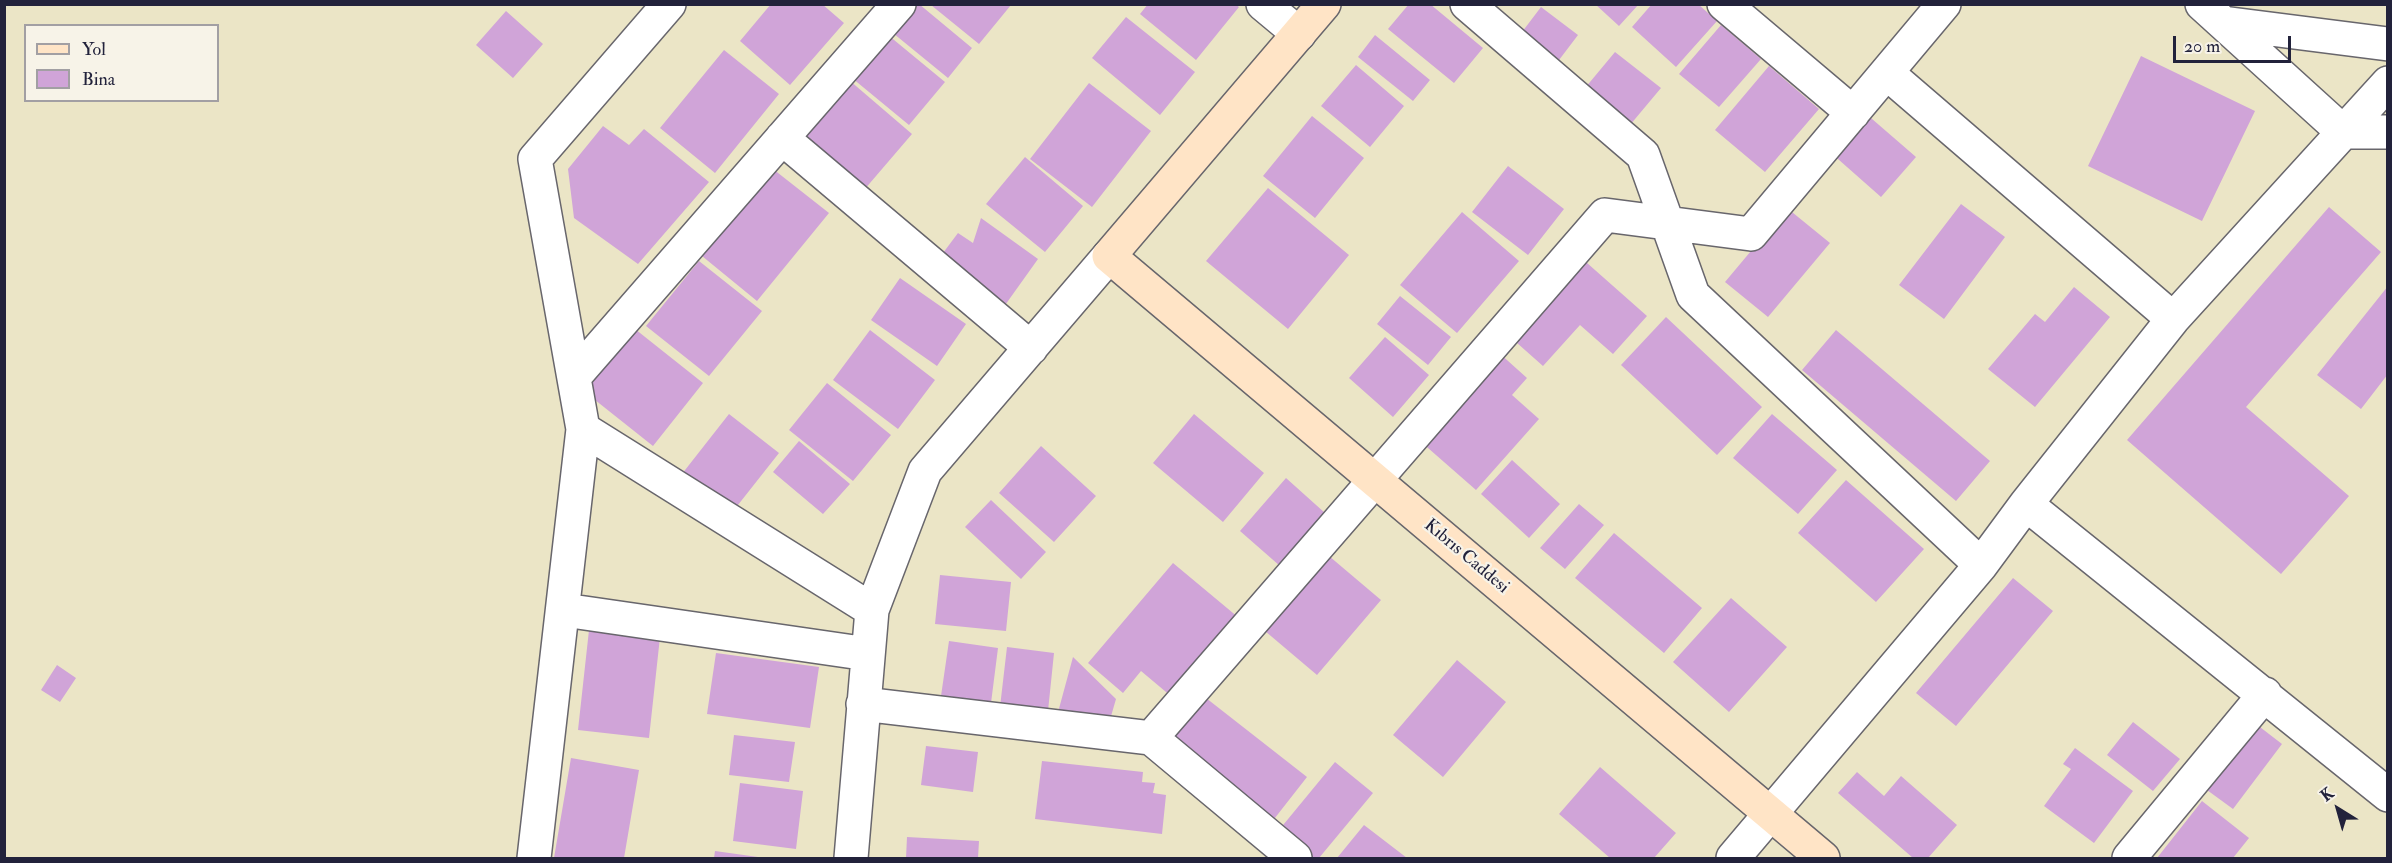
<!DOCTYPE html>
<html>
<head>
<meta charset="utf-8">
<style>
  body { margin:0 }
  #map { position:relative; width:2392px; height:863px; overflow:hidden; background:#ebe5c6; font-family:"IM FELL Double Pica",serif }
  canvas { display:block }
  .frame { position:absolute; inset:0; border:6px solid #22223b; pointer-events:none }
  .legend { position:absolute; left:24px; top:24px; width:195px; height:78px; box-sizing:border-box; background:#f7f3e8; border:2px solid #a29fa3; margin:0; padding:8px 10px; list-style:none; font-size:18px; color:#22223b }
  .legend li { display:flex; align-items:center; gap:12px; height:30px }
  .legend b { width:30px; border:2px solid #a29fa3 }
  .north { position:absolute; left:2308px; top:779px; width:60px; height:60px; -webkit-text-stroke:4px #f7f3e8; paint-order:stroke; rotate:323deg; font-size:16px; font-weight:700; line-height:24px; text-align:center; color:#22223b }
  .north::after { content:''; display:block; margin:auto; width:21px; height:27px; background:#22223b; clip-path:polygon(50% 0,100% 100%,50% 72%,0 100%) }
  .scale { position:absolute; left:2173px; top:36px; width:118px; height:27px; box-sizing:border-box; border:3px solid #22223b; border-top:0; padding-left:8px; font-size:18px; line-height:21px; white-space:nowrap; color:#22223b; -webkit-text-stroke:4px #f7f3e8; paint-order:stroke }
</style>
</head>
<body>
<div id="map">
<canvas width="2392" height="863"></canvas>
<div class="frame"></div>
<ul class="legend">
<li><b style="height:8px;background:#ffe4c6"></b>Yol</li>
<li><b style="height:16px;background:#d0a4d8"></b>Bina</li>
</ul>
<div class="north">K</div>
<div class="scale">20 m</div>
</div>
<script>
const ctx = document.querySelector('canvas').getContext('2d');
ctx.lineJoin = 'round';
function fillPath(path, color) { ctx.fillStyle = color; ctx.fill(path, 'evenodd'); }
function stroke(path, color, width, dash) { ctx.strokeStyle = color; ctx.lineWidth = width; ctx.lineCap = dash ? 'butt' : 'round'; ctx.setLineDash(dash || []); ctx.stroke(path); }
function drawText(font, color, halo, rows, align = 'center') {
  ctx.font = font + ' "IM FELL Double Pica",serif'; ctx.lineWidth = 4.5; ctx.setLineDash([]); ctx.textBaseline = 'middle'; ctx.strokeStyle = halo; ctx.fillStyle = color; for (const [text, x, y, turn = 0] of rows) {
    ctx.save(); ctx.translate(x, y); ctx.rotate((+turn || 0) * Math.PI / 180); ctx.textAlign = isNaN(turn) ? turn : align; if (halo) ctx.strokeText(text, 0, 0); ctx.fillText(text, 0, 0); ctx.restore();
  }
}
fillPath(new Path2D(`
  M 771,4 L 822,4 L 844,23 L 790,85 L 740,41 Z
  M 907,4 L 919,4 L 972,48 L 948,78 L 888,29 Z
  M 1148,4 L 1235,4 L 1239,7 L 1196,60 L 1140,14 Z
  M 1409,4 L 1430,4 L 1483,48 L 1454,83 L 1388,29 Z
  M 1595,4 L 1639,4 L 1619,26 Z
  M 1652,4 L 1698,4 L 1717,21 L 1676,67 L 1632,27 Z
  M 931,5 L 1011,5 L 979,44 Z
  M 1541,7 L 1578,35 L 1556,64 L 1519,36 Z
  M 506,11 L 543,44 L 513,78 L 476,45 Z
  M 1126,17 L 1195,72 L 1160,115 L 1092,58 Z
  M 1721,25 L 1761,59 L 1719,107 L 1679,74 Z
  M 888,35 L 945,82 L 909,125 L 852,78 Z
  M 1375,35 L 1430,80 L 1413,101 L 1358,57 Z
  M 724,50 L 779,94 L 715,173 L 660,128 Z
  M 1615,52 L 1661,88 L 1630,125 L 1585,88 Z
  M 2141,56 L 2255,111 L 2202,221 L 2088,166 Z
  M 1356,65 L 1404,106 L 1370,147 L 1321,106 Z
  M 1769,66 L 1819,109 L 1765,172 L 1715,130 Z
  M 849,80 L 912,134 L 864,190 L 801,137 Z
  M 1089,83 L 1151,131 L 1092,207 L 1030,159 Z
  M 1864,112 L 1916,157 L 1881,197 L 1830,152 Z
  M 1312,116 L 1364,158 L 1315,218 L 1263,176 Z
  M 603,126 L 629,145 L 644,129 L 709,182 L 638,264 L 574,218 L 568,169 Z
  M 1025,157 L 1083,206 L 1045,252 L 986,204 Z
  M 1508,166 L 1564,209 L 1528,255 L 1472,212 Z
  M 773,169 L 829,213 L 757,301 L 702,256 Z
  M 1268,188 L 1349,255 L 1288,329 L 1206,261 Z
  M 1961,204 L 2005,237 L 1944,319 L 1899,285 Z
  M 2329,207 L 2381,252 L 2246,407 L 2349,496 L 2281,574 L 2127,440 Z
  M 1787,208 L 1830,243 L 1768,317 L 1725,282 Z
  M 1462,212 L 1519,261 L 1457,333 L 1400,285 Z
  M 981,218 L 1038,259 L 1003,308 L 937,261 L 958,233 L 973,243 Z
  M 1578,255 L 1647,316 L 1613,354 L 1580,325 L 1543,366 L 1508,335 Z
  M 699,261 L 762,311 L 709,376 L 646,326 Z
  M 900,278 L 966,324 L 937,366 L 871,320 Z
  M 2388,286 L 2388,374 L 2361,409 L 2317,375 Z
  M 2074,287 L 2110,317 L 2035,407 L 1988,369 L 2035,314 L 2045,322 Z
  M 1400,296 L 1451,337 L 1428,365 L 1377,324 Z
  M 1666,317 L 1762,407 L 1717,455 L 1621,365 Z
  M 635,329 L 703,383 L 653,446 L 585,392 Z
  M 870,330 L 935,380 L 898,429 L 833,380 Z
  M 1836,330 L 1990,461 L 1956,501 L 1802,370 Z
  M 1385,337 L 1429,375 L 1393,417 L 1349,378 Z
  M 1498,352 L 1527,378 L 1512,395 L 1539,419 L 1476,490 L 1420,441 Z
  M 827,383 L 891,435 L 853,481 L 789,430 Z
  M 729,414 L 779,453 L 734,510 L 678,479 Z
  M 1194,414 L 1264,473 L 1223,522 L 1153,463 Z
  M 1772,414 L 1837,470 L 1798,514 L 1733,458 Z
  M 799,441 L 850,484 L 823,514 L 773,472 Z
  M 1041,446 L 1096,496 L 1054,542 L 999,493 Z
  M 1512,460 L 1560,504 L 1529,538 L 1481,494 Z
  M 1286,478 L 1325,513 L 1280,566 L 1240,531 Z
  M 1846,480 L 1924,549 L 1876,602 L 1798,533 Z
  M 991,500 L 1046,552 L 1021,579 L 965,527 Z
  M 1579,504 L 1604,525 L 1565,569 L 1540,548 Z
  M 1614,533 L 1702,608 L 1664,653 L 1575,578 Z
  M 1329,556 L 1381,600 L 1317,675 L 1265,631 Z
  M 1173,563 L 1239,618 L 1172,697 L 1141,671 L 1123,693 L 1088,663 Z
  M 940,575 L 1011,582 L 1006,631 L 935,624 Z
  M 2013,578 L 2053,611 L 1956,726 L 1916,693 Z
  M 1731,598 L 1787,647 L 1729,712 L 1673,662 Z
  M 589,630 L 660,637 L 649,738 L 578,730 Z
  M 949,641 L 998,648 L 991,703 L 941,696 Z
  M 1007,647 L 1054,653 L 1048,711 L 1000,707 Z
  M 716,653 L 819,667 L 810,728 L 707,714 Z
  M 1073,657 L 1116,699 L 1107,730 L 1057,716 Z
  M 1457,660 L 1506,702 L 1443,777 L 1393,735 Z
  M 57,665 L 76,678 L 60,702 L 41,690 Z
  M 1206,698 L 1307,777 L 1271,823 L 1170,743 Z
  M 2133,722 L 2180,759 L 2153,791 L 2107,755 Z
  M 2256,724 L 2282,744 L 2233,809 L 2207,790 Z
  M 734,735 L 795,742 L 789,782 L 729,775 Z
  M 926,746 L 978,752 L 973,792 L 921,785 Z
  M 2075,748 L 2133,791 L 2094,843 L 2044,806 L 2071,769 L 2063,764 Z
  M 571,758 L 639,770 L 624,858 L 554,858 Z
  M 1042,761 L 1143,772 L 1142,782 L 1155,783 L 1153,793 L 1166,795 L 1162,834 L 1035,819 Z
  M 1335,762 L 1373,793 L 1319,858 L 1314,858 L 1279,830 Z
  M 1600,767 L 1676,833 L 1654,858 L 1610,858 L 1559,814 Z
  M 1857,772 L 1884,796 L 1901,776 L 1957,825 L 1928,858 L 1913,858 L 1838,793 Z
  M 740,783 L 803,791 L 796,849 L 733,841 Z
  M 2202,801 L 2249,838 L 2233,858 L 2157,858 Z
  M 1364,825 L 1407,858 L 1337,858 Z
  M 907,837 L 979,841 L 978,858 L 906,858 Z
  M 715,851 L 758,857 L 758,858 L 714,858 Z`), '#d0a4d8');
const street = new Path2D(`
  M 669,4 L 535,159 L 583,429 L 872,610
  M 1263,4 L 1299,34
  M 1467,4 L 1643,155 L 1693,295 L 1981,565
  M 1724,4 L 1853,113
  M 2202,4 L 2343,132 L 2388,132
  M 2223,23 L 2388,44
  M 1887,73 L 2173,319
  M 782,138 L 1031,348
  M 574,377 L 899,4
  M 2026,504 L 2388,795
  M 564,610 L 868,654
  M 863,704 L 1151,738 L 1605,215 L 1751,234 L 1944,4
  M 1151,738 L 1295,858
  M 534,858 L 583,429
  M 851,858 L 872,610 L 925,471 L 1109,256
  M 1733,858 L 1981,565 L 2026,504 L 2173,319 L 2388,83
  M 2129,858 L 2265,694`);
const secondary = new Path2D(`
  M 1324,4 L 1109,256 L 1823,858`);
stroke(street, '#68666c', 36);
stroke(secondary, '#68666c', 36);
stroke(street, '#fff', 33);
stroke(secondary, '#ffe4c6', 33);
drawText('18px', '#22223b', '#f7f3e8', [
  ["Kıbrıs Caddesi",1466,557,40]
]);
</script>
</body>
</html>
